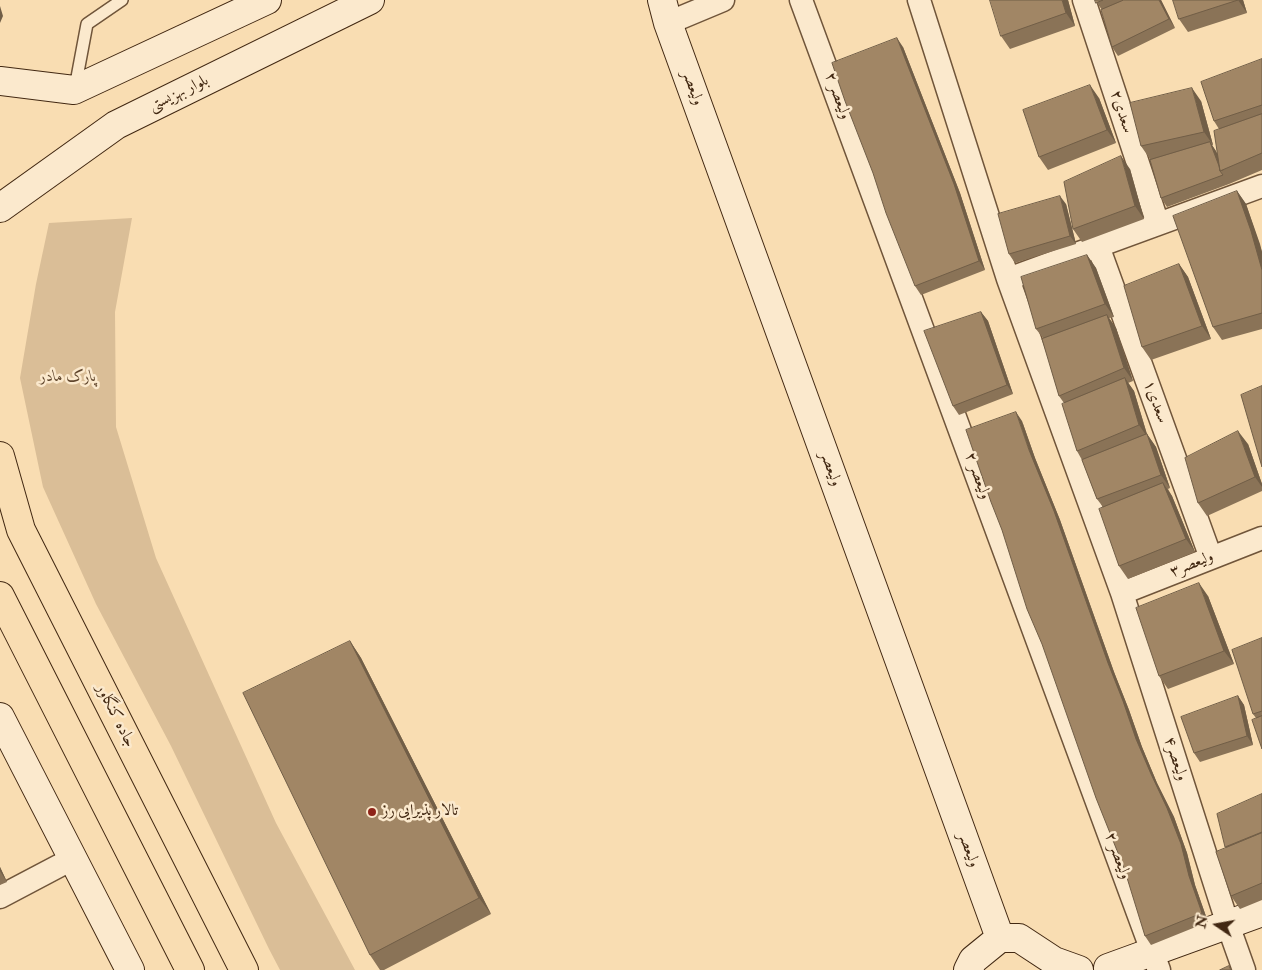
<!DOCTYPE html>
<html>
<head>
<meta charset="utf-8">
<style>
  body { margin:0 }
  #map { position:relative; width:1262px; height:970px; overflow:hidden; background:#f9ddb2; font-family:"IM FELL Double Pica",serif }
  canvas { display:block }
  .north { position:absolute; left:1192px; top:900px; width:50px; height:50px; -webkit-text-stroke:4px #fbe9cd; paint-order:stroke; rotate:282deg; font-size:14px; font-weight:700; line-height:20px; text-align:center; color:#422812 }
  .north::after { content:''; display:block; margin:auto; width:18px; height:22px; background:#422812; clip-path:polygon(50% 0,100% 100%,50% 72%,0 100%) }
</style>
</head>
<body>
<div id="map">
<canvas width="1262" height="970"></canvas>
<div class="north">N</div>
</div>
<script>
const ctx = document.querySelector('canvas').getContext('2d');
ctx.lineJoin = 'round';
function fillPath(path, color) { ctx.fillStyle = color; ctx.fill(path, 'evenodd'); }
function stroke(path, color, width, dash) { ctx.strokeStyle = color; ctx.lineWidth = width; ctx.lineCap = dash ? 'butt' : 'round'; ctx.setLineDash(dash || []); ctx.stroke(path); }
function drawText(font, color, halo, rows, align = 'center') {
  ctx.font = font + ' "IM FELL Double Pica",Amiri,serif'; ctx.lineWidth = 5; ctx.setLineDash([]); ctx.textBaseline = 'middle'; ctx.strokeStyle = halo; ctx.fillStyle = color; for (const [text, x, y, turn = 0] of rows) {
    ctx.save(); ctx.translate(x, y); ctx.rotate((+turn || 0) * Math.PI / 180); ctx.textAlign = isNaN(turn) ? turn : align; if (halo) ctx.strokeText(text, 0, 0); ctx.fillText(text, 0, 0); ctx.restore();
  }
}
fillPath(new Path2D(`
  M 132,218 L 115,312 L 116,427 L 156,558 L 276,823 L 355,970 L 280,970 L 269,949 L 171,746 L 96,604 L 43,487 L 20,378 L 36,284 L 49,223 Z`), '#dabe97');
const lane = new Path2D(`
  M 75,88 L 87,24 L 122,0`);
const street = new Path2D(`
  M 801,0 L 1159,970
  M 919,0 L 1008,279 L 1122,593 L 1228,925 L 1244,970
  M 1084,0 L 1158,224
  M 668,23 L 723,0
  M 1098,246 L 1211,558
  M 1008,279 L 1262,186
  M 1122,593 L 1262,538
  M 0,897 L 72,859`);
const secondary = new Path2D(`
  M 662,0 L 668,23 L 1000,938
  M 0,81 L 74,90 L 267,0
  M 0,208 L 116,125 L 370,0
  M 0,717 L 130,970
  M 1108,968 L 1262,912
  M 968,970 L 973,960 L 1000,938 L 1019,938 L 1054,961 L 1079,970`);
const primary = new Path2D(`
  M 0,456 L 21,530 L 244,970
  M 0,596 L 190,970`);
stroke(lane, '#70553a', 14);
stroke(street, '#70553a', 25);
stroke(secondary, '#422812', 30);
stroke(primary, '#422812', 30);
stroke(lane, '#fbe9cd', 11);
stroke(street, '#fbe9cd', 22);
stroke(secondary, '#fbe9cd', 28);
stroke(primary, '#f9ddb2', 28);
fillPath(new Path2D(`
  M 1068,0 L 1075,26 L 1010,49 L 1001,36 Z
  M 1095,0 L 1161,0 L 1175,28 L 1118,56 L 1112,47 L 1102,10 Z
  M 1173,0 L 1243,0 L 1247,13 L 1188,32 L 1179,19 Z
  M 903,47 L 960,193 L 985,270 L 921,295 L 915,286 Z
  M 1262,59 L 1262,170 L 1229,184 L 1167,207 L 1161,198 L 1150,159 L 1141,146 L 1201,101 L 1213,145 L 1212,145 L 1218,155 L 1219,129 L 1214,121 Z
  M 1099,98 L 1116,143 L 1048,170 L 1039,157 Z
  M 1130,169 L 1144,219 L 1082,242 L 1073,229 Z
  M 1237,191 L 1246,204 L 1262,252 L 1262,329 L 1222,340 L 1213,327 Z
  M 1066,204 L 1076,244 L 1015,263 L 1009,254 Z
  M 1087,255 L 1096,268 L 1114,317 L 1109,318 L 1116,328 L 1133,381 L 1128,383 L 1134,391 L 1147,434 L 1156,447 L 1170,488 L 1168,489 L 1172,496 L 1195,552 L 1128,579 L 1119,566 L 1103,507 L 1097,499 L 1082,460 L 1077,451 L 1064,403 L 1059,396 L 1043,338 L 1036,329 Z
  M 1179,264 L 1188,277 L 1211,339 L 1151,360 L 1142,347 Z
  M 981,312 L 988,321 L 1013,394 L 959,415 L 953,406 Z
  M 1022,421 L 1035,458 L 1060,520 L 1114,672 L 1129,710 L 1142,747 L 1157,783 L 1174,817 L 1187,853 L 1195,885 L 1208,922 L 1151,945 L 1145,936 Z
  M 1248,444 L 1262,484 L 1262,491 L 1207,516 L 1198,503 Z
  M 1208,596 L 1234,664 L 1168,689 L 1159,676 Z
  M 1262,638 L 1262,749 L 1256,718 L 1253,714 Z
  M 350,641 L 361,658 L 491,914 L 384,970 L 380,970 L 370,955 Z
  M 1238,696 L 1244,705 L 1253,745 L 1200,762 L 1194,753 Z
  M 1262,794 L 1262,900 L 1240,909 L 1231,896 L 1226,848 L 1225,847 Z
  M 0,867 L 7,882 L 0,885 Z`), '#8a7357');
fillPath(new Path2D(`
  M 1062,0 L 1068,0 L 1075,26 L 1066,13 Z
  M 1159,0 L 1161,0 L 1175,28 L 1169,19 Z
  M 1238,0 L 1243,0 L 1247,13 Z
  M 0,6 L 3,16 L 0,23 Z
  M 897,38 L 903,47 L 960,193 L 985,270 L 979,261 Z
  M 1090,85 L 1099,98 L 1116,143 L 1107,130 Z
  M 1192,88 L 1201,101 L 1213,145 L 1204,132 Z
  M 1210,142 L 1216,151 L 1224,170 L 1221,171 Z
  M 1121,156 L 1130,169 L 1144,219 L 1135,206 Z
  M 1237,191 L 1246,204 L 1260,244 L 1262,252 L 1262,270 Z
  M 1060,196 L 1066,204 L 1076,244 L 1070,236 Z
  M 1087,255 L 1096,268 L 1114,317 L 1105,304 Z
  M 1179,264 L 1188,277 L 1211,339 L 1202,326 Z
  M 981,312 L 988,321 L 1013,394 L 1007,385 Z
  M 1107,315 L 1116,328 L 1133,381 L 1124,368 Z
  M 1125,378 L 1134,391 L 1148,438 L 1139,425 Z
  M 1016,412 L 1022,421 L 1035,458 L 1060,520 L 1114,672 L 1129,710 L 1142,747 L 1157,783 L 1174,817 L 1187,853 L 1195,885 L 1208,922 L 1202,913 L 1151,774 L 1136,739 L 1108,663 L 1029,450 Z
  M 1238,431 L 1248,444 L 1262,484 L 1262,487 L 1255,477 Z
  M 1147,434 L 1156,447 L 1170,488 L 1161,475 Z
  M 1163,483 L 1172,496 L 1195,552 L 1186,539 Z
  M 1199,583 L 1208,596 L 1234,664 L 1224,651 Z
  M 350,641 L 361,658 L 491,914 L 479,898 Z
  M 1238,696 L 1244,705 L 1253,745 L 1247,736 Z
  M 0,867 L 7,882 L 0,871 Z`), '#715e47');
const building = new Path2D(`
  M 990,0 L 1062,0 L 1066,13 L 1001,36 Z
  M 1095,0 L 1103,0 L 1096,3 Z
  M 1124,0 L 1159,0 L 1169,19 L 1112,47 L 1101,10 Z
  M 1173,0 L 1238,0 L 1179,19 Z
  M 897,38 L 954,184 L 979,261 L 915,286 L 886,213 L 873,173 L 845,101 L 832,63 Z
  M 1262,59 L 1262,105 L 1214,121 L 1201,82 Z
  M 1090,85 L 1107,130 L 1039,157 L 1023,110 Z
  M 1192,88 L 1204,132 L 1141,146 L 1130,103 Z
  M 1262,114 L 1262,153 L 1220,171 L 1214,131 Z
  M 1210,142 L 1219,166 L 1220,171 L 1223,175 L 1161,198 L 1150,160 Z
  M 1121,156 L 1135,206 L 1073,229 L 1064,182 Z
  M 1237,191 L 1251,231 L 1262,270 L 1262,313 L 1213,327 L 1173,216 Z
  M 1060,196 L 1070,236 L 1009,254 L 998,214 Z
  M 1087,255 L 1105,304 L 1036,329 L 1021,277 Z
  M 1179,264 L 1202,326 L 1142,347 L 1124,286 Z
  M 981,312 L 1007,385 L 953,406 L 924,331 Z
  M 1107,315 L 1124,368 L 1059,396 L 1042,339 Z
  M 1125,378 L 1139,425 L 1077,451 L 1062,404 Z
  M 1262,386 L 1262,467 L 1241,395 Z
  M 1016,412 L 1029,450 L 1054,511 L 1108,663 L 1123,701 L 1136,739 L 1151,774 L 1167,808 L 1181,844 L 1189,876 L 1202,913 L 1145,936 L 1124,868 L 1096,798 L 1042,644 L 1027,609 L 1002,530 L 991,502 L 966,430 Z
  M 1238,431 L 1255,477 L 1198,503 L 1185,458 Z
  M 1147,434 L 1161,475 L 1097,499 L 1082,460 Z
  M 1163,483 L 1186,539 L 1119,566 L 1099,509 Z
  M 1199,583 L 1224,651 L 1159,676 L 1136,608 Z
  M 1262,638 L 1262,711 L 1253,714 L 1232,650 Z
  M 350,641 L 479,898 L 370,955 L 243,693 Z
  M 1238,696 L 1247,736 L 1194,753 L 1181,717 Z
  M 1262,716 L 1262,749 L 1252,720 Z
  M 1262,794 L 1262,832 L 1225,847 L 1217,814 Z
  M 1262,833 L 1262,883 L 1231,896 L 1216,852 Z
  M 1229,966 L 1231,970 L 1220,970 Z`);
fillPath(building, '#a18665');
stroke(building, '#715e47', 1);
for (const [x, y, r, color] of [
  [372,812,5,"#8f2418"]
]) { const dot = new Path2D(); dot.arc(x, y, r, 0, 2 * Math.PI); ctx.fillStyle = color; ctx.fill(dot); stroke(dot, '#fbe9cd', 2); }
drawText('16px', '#422812', '#fbe9cd', [
  ["ولیعصر",692,88,70],
  ["بلوار بهزیستی",179,94,-26],
  ["ولیعصر ۲",837,96,70],
  ["سعدی۲",1121,112,72],
  ["سعدی۱",1155,402,70],
  ["ولیعصر",830,469,70],
  ["ولیعصر ۲",977,476,70],
  ["ولیعصر۳",1192,565,-22],
  ["جاده کنگاور",115,716,63],
  ["ولیعصر۴",1175,759,72],
  ["ولیعصر",968,850,70],
  ["ولیعصر ۲",1117,856,70]
]);
drawText('italic 16px', '#60462d', '#fbe9cd', [
  ["پارک مادر",68,378]
]);
drawText('16px', '#422812', '#fbe9cd', [
  ["تالار پذیرایی رز",382,812]
], 'left');
</script>
</body>
</html>
